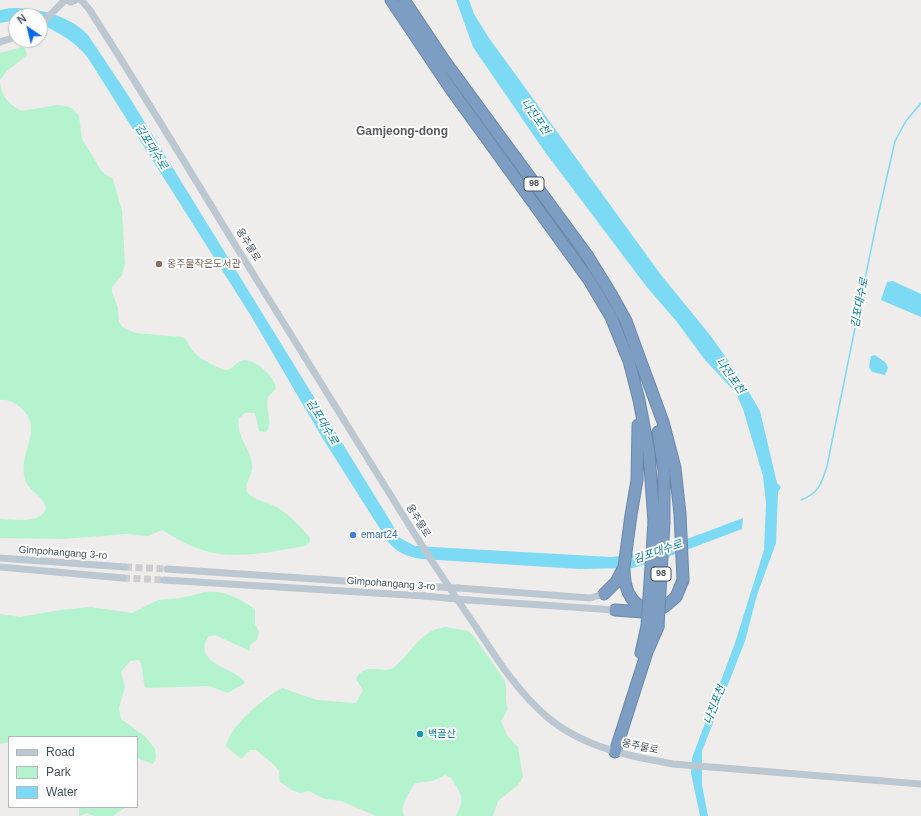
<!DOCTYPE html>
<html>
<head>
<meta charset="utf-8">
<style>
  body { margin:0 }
  #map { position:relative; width:921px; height:816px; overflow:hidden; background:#efecec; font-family:Helvetica,sans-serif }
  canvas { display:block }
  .legend { position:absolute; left:8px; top:736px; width:130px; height:72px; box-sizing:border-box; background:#fff; border:1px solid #b4b9be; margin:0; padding:5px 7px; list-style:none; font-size:12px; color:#434f5c }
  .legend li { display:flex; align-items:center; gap:8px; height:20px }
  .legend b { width:20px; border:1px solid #b4b9be }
  .north { position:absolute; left:8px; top:8px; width:40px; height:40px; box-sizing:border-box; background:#fff; border:1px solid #b4b9be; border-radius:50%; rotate:325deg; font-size:11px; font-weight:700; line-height:16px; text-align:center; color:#434f5c }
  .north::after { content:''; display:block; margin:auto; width:14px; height:18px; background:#0568f0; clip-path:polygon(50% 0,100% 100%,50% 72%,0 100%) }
</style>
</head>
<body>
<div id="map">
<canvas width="921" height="816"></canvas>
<ul class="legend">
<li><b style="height:5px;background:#bbc7d1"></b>Road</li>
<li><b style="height:11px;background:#b4f3ce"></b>Park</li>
<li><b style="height:11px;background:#7cdaf5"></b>Water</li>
</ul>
<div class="north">N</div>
</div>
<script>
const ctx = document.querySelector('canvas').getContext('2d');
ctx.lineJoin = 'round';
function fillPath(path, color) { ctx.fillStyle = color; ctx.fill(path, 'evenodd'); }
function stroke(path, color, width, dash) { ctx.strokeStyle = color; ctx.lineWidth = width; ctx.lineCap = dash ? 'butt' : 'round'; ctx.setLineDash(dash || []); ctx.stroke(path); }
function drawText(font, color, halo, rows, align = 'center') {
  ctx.font = font + ' Helvetica,"Noto Sans KR",sans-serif'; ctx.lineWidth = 4; ctx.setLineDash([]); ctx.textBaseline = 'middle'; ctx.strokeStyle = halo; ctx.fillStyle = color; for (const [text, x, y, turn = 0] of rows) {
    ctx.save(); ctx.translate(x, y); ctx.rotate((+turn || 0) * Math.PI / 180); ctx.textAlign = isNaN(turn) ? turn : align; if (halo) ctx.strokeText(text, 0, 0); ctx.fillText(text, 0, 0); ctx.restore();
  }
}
fillPath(new Path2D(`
  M 22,47 L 25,48 L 27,55 L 7,71 L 0,80 C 0,95 9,105 22,111 L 57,105 L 67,106 L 73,109 L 79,116 L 82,139 L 102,172 L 113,179 L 122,211 L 125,264 L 122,275 L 112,287 L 112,292 L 118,308 L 119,321 L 122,327 L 135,333 L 182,337 C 188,339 188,346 193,351 C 197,356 203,360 208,362 C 213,365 220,369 225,370 C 233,371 236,360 244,360 C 255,359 276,377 276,389 C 274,391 271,393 269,396 C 263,407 275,422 266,432 L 259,431 L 255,413 L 245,413 L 239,418 C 236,437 249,446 252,463 C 254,473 246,480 246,490 C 252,501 268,501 278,508 C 291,516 301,527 310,538 L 310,542 L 305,546 C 276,551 235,560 206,551 C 190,547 176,538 162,530 L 148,536 L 127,534 L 63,539 L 0,538 L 0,519 C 14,519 41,525 46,508 C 44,496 28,491 25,479 C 17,452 46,429 20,407 C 14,402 7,399 0,400 L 0,53 Z
  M 205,592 C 224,590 239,598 255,609 L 255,624 L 259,632 L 257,640 L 250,645 L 250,651 L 215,635 L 208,637 C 191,665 241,669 245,683 L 228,693 L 209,686 L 149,688 L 145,687 C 142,678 144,667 139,660 L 130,661 L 121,672 L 125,687 L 119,708 L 121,719 L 145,736 L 155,749 L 156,758 L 153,764 L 137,758 L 137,737 L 9,737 L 9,742 L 0,744 L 0,614 L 20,617 L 60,610 L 91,607 L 132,613 L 158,600 L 181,598 Z
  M 446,627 L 468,631 L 473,635 L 505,681 C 508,690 504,699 508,709 L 501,721 L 507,735 L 518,747 L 523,777 L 518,785 L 498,801 L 493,816 L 456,816 C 465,799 462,795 451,778 L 445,775 L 433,781 L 415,783 C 410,792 399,806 404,816 L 376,816 L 341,801 L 325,799 L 309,791 L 300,793 L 292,790 L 280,782 L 279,771 L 273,764 L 256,750 L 250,750 L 241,759 L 226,746 C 231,724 263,699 282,688 L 317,700 L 356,703 L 363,690 L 356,679 C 364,663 378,672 392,669 C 411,655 419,630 446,627 Z
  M 79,807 L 126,807 L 113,816 L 94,816 L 87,813 L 79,816 Z`), '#b4f3ce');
fillPath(new Path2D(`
  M 456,0 L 469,0 L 474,14 L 489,38 L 661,275 L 710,335 L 740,377 L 760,411 L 777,483 L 781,487 L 778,492 L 776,543 L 757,595 L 745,641 L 702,751 L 702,785 L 708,816 L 700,816 L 691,773 L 692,758 L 735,643 L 764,550 L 766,503 L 763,476 L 743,409 L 736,393 L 705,360 L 677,322 L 646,286 L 545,152 L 473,47 Z
  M 11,8 C 38,8 69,15 88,35 L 128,95 L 397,532 L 400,538 L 415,546 L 611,557 C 656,553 700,534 743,518 L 742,529 L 665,558 L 633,568 L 579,569 L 422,559 C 408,557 398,553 389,543 L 323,439 L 251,316 L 88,58 C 76,42 58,32 40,24 L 40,16 L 16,16 L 16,20 L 0,23 L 0,10 Z
  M 893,281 L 921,294 L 921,317 L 881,300 L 887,282 Z
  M 875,355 L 886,363 L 888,368 L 885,375 L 872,372 L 869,367 L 871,356 Z`), '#7cdaf5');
stroke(new Path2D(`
  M 801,500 C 818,494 822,483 827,466 L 876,225 L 895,141 L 906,121 L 921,103`), '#7cdaf5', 1.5);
stroke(new Path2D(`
  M 125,567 L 167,569
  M 123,578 L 164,580`), '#cdcdcf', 7, [7, 3.5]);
const highway = new Path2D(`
  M 391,0 L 450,88 L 589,280 L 611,317 L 629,361 L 639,400 L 649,453 L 654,522
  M 404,0 L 444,60 L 587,255 L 611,294 L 626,321 L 663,422 L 675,468 L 680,514 L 683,580 L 676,597 L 664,607 L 654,611 L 643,612 L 615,610
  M 658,432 L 664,470 L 664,522
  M 624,568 C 624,587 629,605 650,610
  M 604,594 L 616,582 L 624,567 L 631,515 L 637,480 L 638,425
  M 641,653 L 647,626
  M 615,752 L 647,652 L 658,627`);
stroke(highway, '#6988ad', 13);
stroke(new Path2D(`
  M 65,0 L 71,2 L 76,0
  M 81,0 L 89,9 C 140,88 188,168 237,248 C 287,329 337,410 388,491 C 416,537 445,582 476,627 C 497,659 517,691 546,716 C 582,747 628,756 673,764 L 921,784
  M 40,25 L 65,0
  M 0,42 L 16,37
  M 0,558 L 125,567
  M 0,567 L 123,578
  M 167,569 L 420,586
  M 164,580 L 424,596
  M 458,588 L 590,598 L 604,594
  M 468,600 L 615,610`), '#bbc7d1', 7);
stroke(highway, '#7e9dc2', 11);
const highwayBridge = new Path2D(`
  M 647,626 L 654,522
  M 658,627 L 664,522`);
stroke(highwayBridge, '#6988ad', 13, []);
stroke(new Path2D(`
  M 420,586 L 458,588
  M 424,596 L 468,600`), '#bbc7d1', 7);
stroke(highwayBridge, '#7e9dc2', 11);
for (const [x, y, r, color] of [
  [159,264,4,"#8d6e63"],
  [353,535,4,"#3f7fe0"],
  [420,734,4,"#0f9aa8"]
]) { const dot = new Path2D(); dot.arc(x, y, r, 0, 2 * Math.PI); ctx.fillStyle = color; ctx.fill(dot); stroke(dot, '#fff', 1.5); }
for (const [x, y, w] of [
  [534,184,20],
  [661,574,20]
]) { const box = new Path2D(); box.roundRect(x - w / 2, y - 7, w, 14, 3); ctx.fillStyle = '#fff'; ctx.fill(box); stroke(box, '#434f5c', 1); }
drawText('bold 9px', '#434f5c', null, [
  ["98",534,184],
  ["98",661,574]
]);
drawText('10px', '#434f5c', '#fff', [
  ["옹주물로",248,245,58],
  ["옹주물로",418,521,58],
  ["Gimpohangang 3-ro",63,553,4],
  ["Gimpohangang 3-ro",391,584,4],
  ["옹주물로",640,747,12]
]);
drawText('10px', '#785e54', '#fff', [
  ["옹주물작은도서관",167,264]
], 'left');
drawText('10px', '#366cbe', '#fff', [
  ["emart24",361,535]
], 'left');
drawText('10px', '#0d838f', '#fff', [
  ["백골산",428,734]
], 'left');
drawText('italic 11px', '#027da1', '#fff', [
  ["나진포천",535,117,54],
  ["김포대수로",151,147,58],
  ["김포대수로",860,303,-79],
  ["나진포천",730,376,54],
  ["김포대수로",322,422,59],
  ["김포대수로",658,552,-19],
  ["나진포천",715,705,-69]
]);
drawText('bold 12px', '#585c62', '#fff', [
  ["Gamjeong-dong",402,132]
]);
</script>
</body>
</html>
